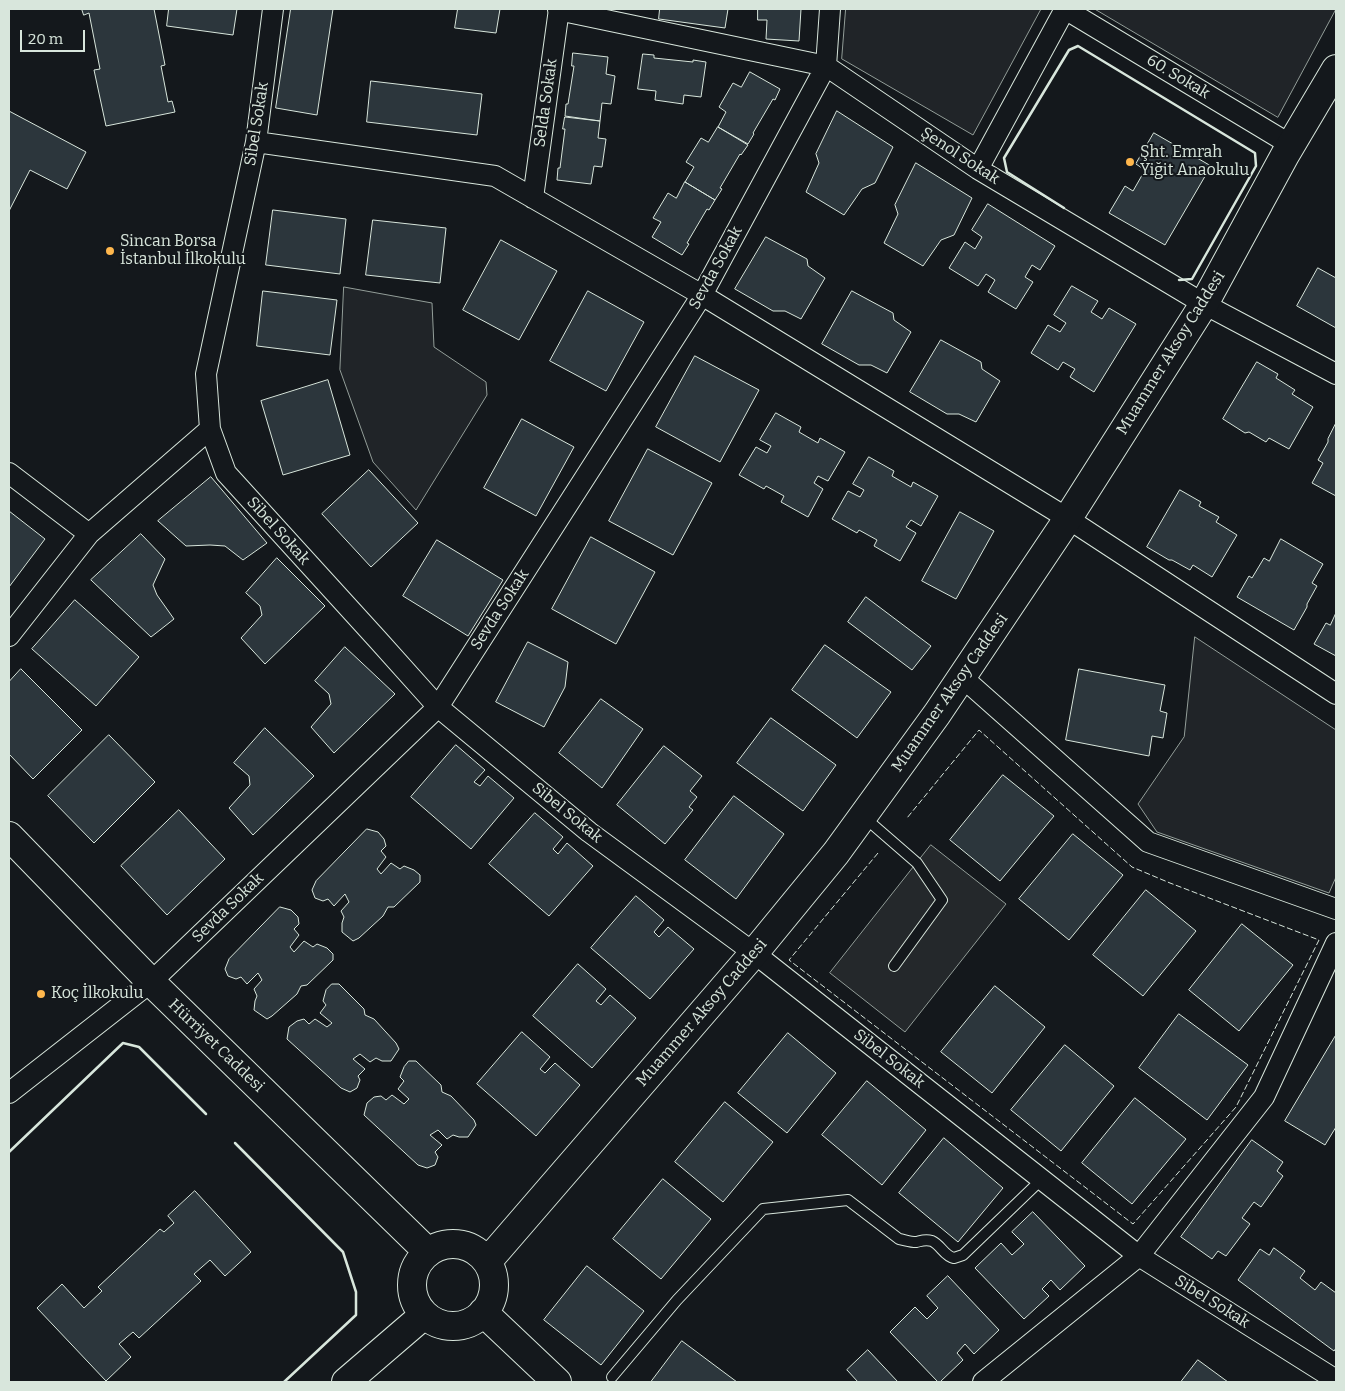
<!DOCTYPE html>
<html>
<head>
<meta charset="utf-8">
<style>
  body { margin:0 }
  #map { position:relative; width:1345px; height:1391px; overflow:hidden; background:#14181c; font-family:Bitter,serif }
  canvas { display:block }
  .frame { position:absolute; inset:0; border:10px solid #d8e6dc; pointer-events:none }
  .scale { position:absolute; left:20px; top:30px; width:65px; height:22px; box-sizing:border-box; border:2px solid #d8e6dc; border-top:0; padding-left:6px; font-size:15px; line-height:18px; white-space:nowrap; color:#d8e6dc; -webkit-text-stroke:4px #14181c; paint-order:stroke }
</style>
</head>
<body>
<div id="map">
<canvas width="1345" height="1391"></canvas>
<div class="frame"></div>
<div class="scale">20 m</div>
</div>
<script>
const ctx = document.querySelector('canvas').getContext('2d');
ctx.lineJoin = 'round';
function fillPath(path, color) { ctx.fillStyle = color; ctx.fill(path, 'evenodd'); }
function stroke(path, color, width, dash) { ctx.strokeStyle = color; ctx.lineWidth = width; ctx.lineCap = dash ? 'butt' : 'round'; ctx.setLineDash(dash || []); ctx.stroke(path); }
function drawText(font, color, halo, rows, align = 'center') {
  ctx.font = font + ' Bitter,serif'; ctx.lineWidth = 4; ctx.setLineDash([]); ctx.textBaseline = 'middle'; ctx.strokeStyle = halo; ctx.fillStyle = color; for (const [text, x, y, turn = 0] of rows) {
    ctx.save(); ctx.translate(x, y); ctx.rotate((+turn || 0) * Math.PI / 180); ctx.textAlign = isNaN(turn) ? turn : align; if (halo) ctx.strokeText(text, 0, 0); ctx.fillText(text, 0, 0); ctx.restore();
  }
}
const green = new Path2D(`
  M 846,9 L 1041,9 L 973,135 L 842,59 Z
  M 1095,9 L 1336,9 L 1278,117 Z
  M 344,287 L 432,303 L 434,347 L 486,382 L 487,395 L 416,510 L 373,462 L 340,370 Z
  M 1195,637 L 1336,730 L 1336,877 L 1329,893 L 1157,832 L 1138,804 L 1184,737 Z`);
fillPath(green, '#202428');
stroke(green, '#939e99', 1);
const parking = new Path2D(`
  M 931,845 L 1006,904 L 905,1032 L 830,973 Z`);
fillPath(parking, '#24282b');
stroke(parking, '#939e99', 1);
const building = new Path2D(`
  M 82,9 L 154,9 L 165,65 L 161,66 L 168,102 L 172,101 L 175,112 L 106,126 L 94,70 L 100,69 L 89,13 L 84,15 Z
  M 169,9 L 237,9 L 233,35 L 167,26 Z
  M 291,9 L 333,9 L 317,115 L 276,108 Z
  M 458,9 L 500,9 L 496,33 L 455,28 Z
  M 660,9 L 728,9 L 725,28 L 659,19 Z
  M 758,9 L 801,9 L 799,41 L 766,39 L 767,20 L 758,20 Z
  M 573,53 L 608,57 L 606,74 L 615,76 L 611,104 L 602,103 L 600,121 L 565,116 L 566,104 L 568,104 L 574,66 L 572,66 Z
  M 643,54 L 654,55 L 654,58 L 693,62 L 693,60 L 706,62 L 701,97 L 684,95 L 683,104 L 655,100 L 656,91 L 638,89 Z
  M 750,72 L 780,89 L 775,100 L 773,99 L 753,133 L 754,134 L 748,144 L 718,127 L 726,112 L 719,107 L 733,83 L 741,87 Z
  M 371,81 L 482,94 L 477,135 L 367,122 Z
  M 9,111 L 86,152 L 67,189 L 30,170 L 9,211 Z
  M 837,111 L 893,147 L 875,183 L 862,189 L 844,215 L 806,192 L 819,163 L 816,154 Z
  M 565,117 L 600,121 L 598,138 L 606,139 L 602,167 L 594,166 L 591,184 L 557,180 L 558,168 L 560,168 L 565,129 L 563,129 Z
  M 718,127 L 748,145 L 741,155 L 740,154 L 720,188 L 722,189 L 715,200 L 685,182 L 694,167 L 686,162 L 701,138 L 708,142 Z
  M 1154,133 L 1211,166 L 1165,245 L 1109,213 L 1125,186 L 1133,191 L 1145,170 L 1136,164 Z
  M 916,163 L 972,198 L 954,235 L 941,240 L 923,266 L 884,243 L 898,214 L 895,205 Z
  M 685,182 L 715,200 L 709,210 L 707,209 L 687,243 L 689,244 L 682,255 L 652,237 L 661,222 L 653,218 L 668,193 L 676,198 Z
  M 988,204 L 1055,246 L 1040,270 L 1032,265 L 1025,277 L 1033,282 L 1016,309 L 988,292 L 995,280 L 986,274 L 978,286 L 949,268 L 965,242 L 975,249 L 982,237 L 972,230 Z
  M 273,210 L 346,219 L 340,274 L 266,265 Z
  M 373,220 L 446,228 L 440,283 L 366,275 Z
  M 766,237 L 807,259 L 808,266 L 825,278 L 801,319 L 785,311 L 773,311 L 735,289 Z
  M 501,240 L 557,271 L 519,340 L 463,310 Z
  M 1318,268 L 1336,278 L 1336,328 L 1297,306 Z
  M 1072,286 L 1098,301 L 1091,312 L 1102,319 L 1109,308 L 1136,324 L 1094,392 L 1070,377 L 1075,369 L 1063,362 L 1058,370 L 1031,353 L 1048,325 L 1060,332 L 1066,323 L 1054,315 Z
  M 263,291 L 337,300 L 330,355 L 257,346 Z
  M 588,291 L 644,322 L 606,391 L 550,361 Z
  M 852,291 L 893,313 L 894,320 L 911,332 L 887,373 L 871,365 L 859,365 L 822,344 Z
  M 941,340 L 981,362 L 982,369 L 1000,381 L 976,422 L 959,414 L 947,414 L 910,392 Z
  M 695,356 L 759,390 L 720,462 L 656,427 Z
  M 1257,362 L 1278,374 L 1276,378 L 1295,390 L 1292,394 L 1313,407 L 1289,449 L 1269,438 L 1266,442 L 1249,432 L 1245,433 L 1223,419 Z
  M 328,380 L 350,455 L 283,475 L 261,401 Z
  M 776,413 L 801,427 L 799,432 L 818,443 L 820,438 L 845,452 L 828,481 L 818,476 L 814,483 L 823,489 L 808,517 L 781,502 L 784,496 L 766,486 L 764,489 L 739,475 L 756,447 L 767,453 L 771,446 L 760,440 Z
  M 522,419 L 574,447 L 536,516 L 484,488 Z
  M 1336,423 L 1336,496 L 1312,483 L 1323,463 L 1318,460 L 1328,442 L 1328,439 Z
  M 648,449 L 712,483 L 673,555 L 609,521 Z
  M 869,457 L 894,471 L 892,476 L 911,487 L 913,482 L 938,496 L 921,526 L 911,520 L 906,527 L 916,533 L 900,561 L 874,546 L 877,540 L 859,530 L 857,533 L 832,519 L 848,491 L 860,497 L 864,490 L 853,484 Z
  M 369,470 L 418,523 L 371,567 L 322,514 Z
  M 211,477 L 267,543 L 243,560 L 225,546 L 210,545 L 186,546 L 158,521 Z
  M 1180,490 L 1201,502 L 1199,506 L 1219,517 L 1216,522 L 1237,535 L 1212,577 L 1193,565 L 1190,570 L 1172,560 L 1169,560 L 1147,547 Z
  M 9,511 L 45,539 L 9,587 Z
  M 960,512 L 994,531 L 956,599 L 922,581 Z
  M 141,534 L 165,559 L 153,585 L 157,595 L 174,619 L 151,637 L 91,580 Z
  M 591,537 L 655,572 L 616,644 L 552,609 Z
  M 1281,539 L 1323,564 L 1312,583 L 1317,586 L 1307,604 L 1307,607 L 1294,630 L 1237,597 L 1249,576 L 1252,578 L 1264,558 L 1269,561 Z
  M 437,540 L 503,580 L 468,636 L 403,596 Z
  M 277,558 L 325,606 L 265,664 L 241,638 L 262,615 L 260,606 L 246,593 Z
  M 866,597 L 931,646 L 912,670 L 848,622 Z
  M 75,600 L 139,657 L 96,706 L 32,649 Z
  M 1336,613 L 1336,656 L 1314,644 L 1326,623 L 1330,625 Z
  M 528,642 L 568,662 L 565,687 L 544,727 L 496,702 Z
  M 825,645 L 891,692 L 857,738 L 792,690 Z
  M 345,647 L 395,694 L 334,753 L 311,727 L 331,704 L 329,694 L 315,681 Z
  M 21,669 L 82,730 L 33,779 L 9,754 L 9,682 Z
  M 1079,669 L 1165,685 L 1160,711 L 1167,713 L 1163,738 L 1152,736 L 1149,756 L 1066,740 Z
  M 601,699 L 643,729 L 602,788 L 559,753 Z
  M 771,718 L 836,765 L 803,811 L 737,763 Z
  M 265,728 L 314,776 L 253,835 L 229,808 L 250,785 L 249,776 L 234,763 Z
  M 109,735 L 155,782 L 94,843 L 48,796 Z
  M 456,745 L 485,770 L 474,782 L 480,786 L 488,776 L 514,798 L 471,849 L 411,797 Z
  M 664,746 L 702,776 L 690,791 L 697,797 L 689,807 L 693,810 L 665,844 L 617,805 Z
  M 1003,775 L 1054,816 L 1000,881 L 950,840 Z
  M 734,796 L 784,834 L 736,899 L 685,860 Z
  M 179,810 L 225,859 L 167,915 L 121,866 Z
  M 535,813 L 563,837 L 553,849 L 558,854 L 567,843 L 593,866 L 549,916 L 489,864 Z
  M 367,829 L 378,832 L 384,839 L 386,846 L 381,851 L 386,857 L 377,869 L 381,874 L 391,863 L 400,869 L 404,866 L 414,870 L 420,875 L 420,882 L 394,907 L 388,907 L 383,916 L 359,938 L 353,941 L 342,932 L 342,923 L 344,917 L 341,911 L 349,902 L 345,894 L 334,906 L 328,899 L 323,901 L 315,898 L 312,890 L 316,881 Z
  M 1073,834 L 1123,875 L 1069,940 L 1019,899 Z
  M 1146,890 L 1196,931 L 1143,996 L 1093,955 Z
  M 636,896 L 664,920 L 654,932 L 659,937 L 668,927 L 694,949 L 650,999 L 591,948 Z
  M 280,907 L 291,910 L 298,917 L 299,924 L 294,929 L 299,935 L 290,947 L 294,952 L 304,941 L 313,947 L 317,944 L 327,948 L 333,954 L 333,960 L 307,985 L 301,986 L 297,994 L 272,1016 L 267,1019 L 254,1010 L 255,1001 L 257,996 L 254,989 L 262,980 L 258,973 L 247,984 L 241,977 L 236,979 L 228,976 L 225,969 L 229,959 Z
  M 1242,924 L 1293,965 L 1239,1031 L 1189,990 Z
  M 578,964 L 606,989 L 596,1001 L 601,1005 L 610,995 L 636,1018 L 592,1068 L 533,1016 Z
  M 332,984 L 339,984 L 364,1009 L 365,1015 L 374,1019 L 396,1043 L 399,1049 L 391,1061 L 382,1061 L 376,1058 L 370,1062 L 360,1054 L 353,1059 L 365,1069 L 358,1076 L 360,1080 L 357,1088 L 350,1092 L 341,1088 L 287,1039 L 289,1027 L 297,1021 L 304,1019 L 309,1024 L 315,1019 L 327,1027 L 332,1023 L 320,1013 L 326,1005 L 323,1001 L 326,990 Z
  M 995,986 L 1045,1027 L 992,1093 L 941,1052 Z
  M 1179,1014 L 1248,1065 L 1207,1120 L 1139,1068 Z
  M 522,1032 L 550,1057 L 540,1069 L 545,1073 L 555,1063 L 580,1085 L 536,1136 L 477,1084 Z
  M 788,1033 L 836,1073 L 787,1133 L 738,1093 Z
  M 1336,1035 L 1336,1127 L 1325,1145 L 1285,1121 Z
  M 1065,1045 L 1114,1086 L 1061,1151 L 1011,1110 Z
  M 409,1061 L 416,1061 L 441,1085 L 442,1092 L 451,1096 L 474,1120 L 476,1125 L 468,1137 L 459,1137 L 453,1135 L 447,1139 L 438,1130 L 430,1135 L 442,1145 L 435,1152 L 438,1157 L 435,1165 L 427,1168 L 418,1165 L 364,1115 L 367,1103 L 374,1097 L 381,1096 L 386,1100 L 392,1095 L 404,1104 L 409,1099 L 398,1089 L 404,1081 L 400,1077 L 404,1067 Z
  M 867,1081 L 926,1130 L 882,1185 L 822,1135 Z
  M 1135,1098 L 1186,1139 L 1132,1204 L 1082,1163 Z
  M 725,1102 L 773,1142 L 723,1202 L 675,1162 Z
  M 944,1138 L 1003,1188 L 958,1242 L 899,1193 Z
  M 1252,1140 L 1283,1162 L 1277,1171 L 1283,1176 L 1261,1207 L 1254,1202 L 1242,1218 L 1250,1224 L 1226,1256 L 1218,1251 L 1212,1259 L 1181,1237 Z
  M 663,1179 L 711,1219 L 661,1279 L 613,1239 Z
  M 195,1191 L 251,1252 L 225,1276 L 210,1260 L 194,1274 L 201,1281 L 139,1338 L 133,1332 L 119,1344 L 131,1357 L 106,1381 L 37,1308 L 62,1284 L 84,1308 L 102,1291 L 98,1287 L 160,1229 L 164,1232 L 174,1223 L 168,1216 Z
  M 1033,1212 L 1085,1266 L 1060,1290 L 1051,1280 L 1042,1289 L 1049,1296 L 1024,1319 L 975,1268 L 1001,1243 L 1012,1255 L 1024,1244 L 1012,1232 Z
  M 1274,1248 L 1305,1271 L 1300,1278 L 1315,1290 L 1321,1282 L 1336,1293 L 1336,1348 L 1334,1351 L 1238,1280 L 1260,1249 L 1269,1255 Z
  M 587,1266 L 644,1311 L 601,1365 L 544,1320 Z
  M 948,1276 L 999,1330 L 974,1354 L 965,1344 L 957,1353 L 963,1360 L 940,1382 L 938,1382 L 890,1332 L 915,1307 L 927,1319 L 938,1308 L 927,1296 Z
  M 682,1341 L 737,1382 L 651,1382 Z
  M 868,1350 L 898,1382 L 858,1382 L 847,1370 Z
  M 1198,1360 L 1228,1382 L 1181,1382 Z`);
fillPath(building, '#2c363c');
stroke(building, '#d8e6dc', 1);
const lane = new Path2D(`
  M 864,817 L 917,863 L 942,900 L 894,966
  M 612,1377 L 677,1300 L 763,1209 L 848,1200 L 899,1239 C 905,1240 910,1242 916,1242 C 921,1241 925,1239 932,1241 C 941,1245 944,1256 954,1258 L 963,1255 L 1042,1179`);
const street = new Path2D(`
  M 273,9 L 256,142 L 206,374 L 210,429 L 226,473 L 378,640 L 438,707 L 589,832 L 754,953 L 1139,1256 L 1336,1380
  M 1065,9 L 1291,145
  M 558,10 L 826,66 L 978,169 L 1204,304 L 1336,374
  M 256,142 L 495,176 L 702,295 L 1067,518 L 1336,694
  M 978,169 L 1065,9
  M 533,198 L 559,9
  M 9,473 L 89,534
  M 9,636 L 89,534 L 210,429
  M 962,677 L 1148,842 L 1336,909
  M 9,1093 L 151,982 L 438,707 L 702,295 L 826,66 L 830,9
  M 983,1382 L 1139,1256 L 1264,1097 L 1336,943`);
const secondary = new Path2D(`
  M 9,836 L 151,982 L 428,1252
  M412 1285a41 41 0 1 1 82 0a41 41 0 1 1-82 0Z
  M 487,1262 L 754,953 L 836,853 L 937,714 L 1061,529 L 1204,304 L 1285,155 L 1336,69
  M 483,1312 L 557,1382
  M 346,1382 L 424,1315`);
stroke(lane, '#d8e6dc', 12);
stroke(street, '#d8e6dc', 22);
stroke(secondary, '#d8e6dc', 30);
stroke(lane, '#14181c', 10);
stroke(street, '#14181c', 20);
stroke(secondary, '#14181c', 28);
stroke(new Path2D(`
  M 878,853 L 789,960 L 1133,1224 L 1236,1107 L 1319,940 L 1170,883 L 1132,867 L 979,730 L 907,818`), '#d8e6dc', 1, [6, 2.5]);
stroke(new Path2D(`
  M 1064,208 L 1007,172 L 1004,158 L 1069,50 L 1078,46 L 1255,153 L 1256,166 L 1192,279 L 1179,280
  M 235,1143 L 343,1252 L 356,1292 L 356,1315 L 284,1382
  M 9,1152 L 123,1043 L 139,1047 L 206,1114`), '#d8e6dc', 2.5);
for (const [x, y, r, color] of [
  [1130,162,5,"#ffb74d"],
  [110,251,5,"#ffb74d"],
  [41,994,5,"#ffb74d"]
]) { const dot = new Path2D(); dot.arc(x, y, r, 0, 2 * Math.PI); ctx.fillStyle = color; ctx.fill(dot); stroke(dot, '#14181c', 2); }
drawText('16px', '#d8e6dc', '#14181c', [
  ["60. Sokak",1178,77,31],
  ["Selda Sokak",546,103,-82],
  ["Sibel Sokak",257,124,-81],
  ["Şenol Sokak",960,156,33],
  ["Sevda Sokak",716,268,-61],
  ["Muammer Aksoy Caddesi",1171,353,-58],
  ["Sibel Sokak",278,531,48],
  ["Sevda Sokak",500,610,-57],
  ["Muammer Aksoy Caddesi",950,693,-55],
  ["Sibel Sokak",567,813,39],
  ["Sevda Sokak",228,908,-44],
  ["Muammer Aksoy Caddesi",702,1013,-49],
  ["Hürriyet Caddesi",216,1046,44],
  ["Sibel Sokak",889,1059,38],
  ["Sibel Sokak",1212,1302,32]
]);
drawText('16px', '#d8e6dc', '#14181c', [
  ["Şht. Emrah",1140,153],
  ["Yiğit Anaokulu",1140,171],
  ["Sincan Borsa",120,242],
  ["İstanbul İlkokulu",120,260],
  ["Koç İlkokulu",51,994]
], 'left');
</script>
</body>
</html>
